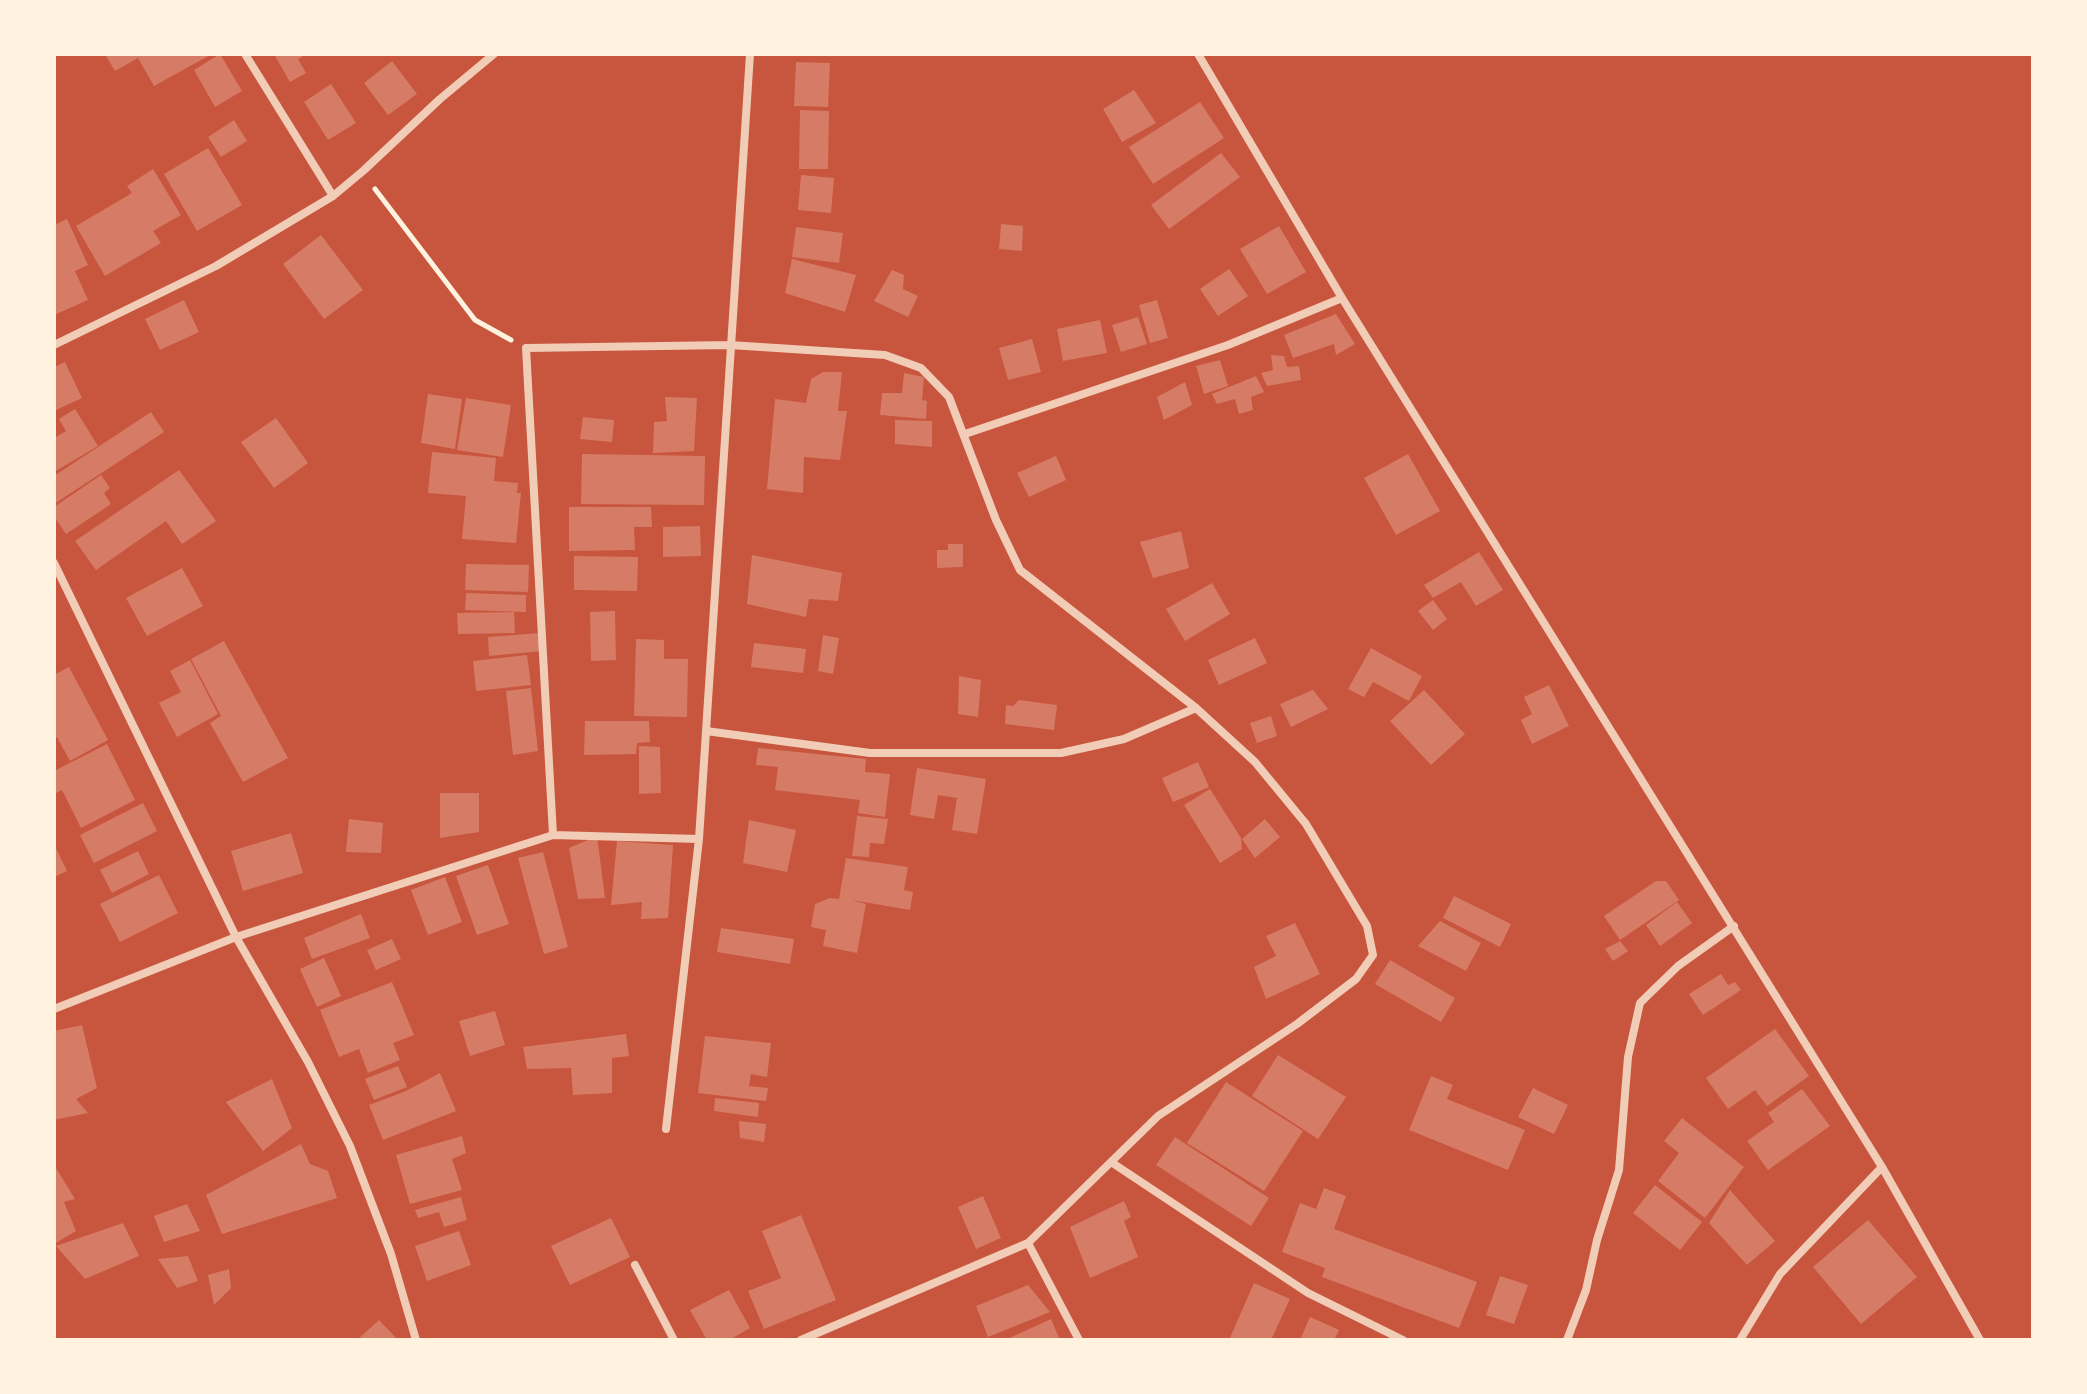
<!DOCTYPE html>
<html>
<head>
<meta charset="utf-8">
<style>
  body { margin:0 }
  #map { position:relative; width:2087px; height:1394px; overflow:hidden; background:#c8553d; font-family:"Public Sans",sans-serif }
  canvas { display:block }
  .frame { position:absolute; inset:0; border:56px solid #fff3e0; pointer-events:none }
</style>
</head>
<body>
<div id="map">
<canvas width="2087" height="1394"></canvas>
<div class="frame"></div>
</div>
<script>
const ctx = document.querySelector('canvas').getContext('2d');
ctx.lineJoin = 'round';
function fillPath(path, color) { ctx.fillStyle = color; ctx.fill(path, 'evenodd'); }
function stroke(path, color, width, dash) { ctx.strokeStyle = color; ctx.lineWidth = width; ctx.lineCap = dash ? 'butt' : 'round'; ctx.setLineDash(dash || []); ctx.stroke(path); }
fillPath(new Path2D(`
  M 105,54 L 212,54 L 154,86 L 138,58 L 115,71 Z
  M 220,54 L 242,91 L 215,107 L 194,70 Z
  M 274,54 L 307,54 L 298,59 L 306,73 L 290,82 Z
  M 392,61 L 417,94 L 388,115 L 364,83 Z
  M 796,62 L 830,63 L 828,107 L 794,106 Z
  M 331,84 L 356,123 L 328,140 L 304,102 Z
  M 1134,90 L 1156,123 L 1122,142 L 1103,109 Z
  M 1200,102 L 1224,138 L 1153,184 L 1129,147 Z
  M 800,110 L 829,111 L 828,169 L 799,169 Z
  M 234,120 L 247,141 L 221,157 L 208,137 Z
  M 208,148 L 242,205 L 197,231 L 164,174 Z
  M 1221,153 L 1240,177 L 1169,229 L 1151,205 Z
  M 153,169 L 181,215 L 153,231 L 161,243 L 105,276 L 76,226 L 132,193 L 127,186 Z
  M 801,175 L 834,178 L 831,213 L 798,210 Z
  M 67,219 L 88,265 L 75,271 L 88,300 L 54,315 L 54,225 Z
  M 1001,224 L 1023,226 L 1022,251 L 999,249 Z
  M 1279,226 L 1306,272 L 1267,294 L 1240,249 Z
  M 796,227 L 843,233 L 839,263 L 792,257 Z
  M 321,235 L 363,290 L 324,319 L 283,264 Z
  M 792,259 L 856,275 L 845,312 L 785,293 Z
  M 1229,269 L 1248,296 L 1218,316 L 1200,289 Z
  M 892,270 L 904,275 L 903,289 L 918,296 L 908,317 L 874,301 Z
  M 184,300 L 199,332 L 160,350 L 145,319 Z
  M 1157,300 L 1168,338 L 1150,343 L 1139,305 Z
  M 1336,314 L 1355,344 L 1336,355 L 1334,344 L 1293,358 L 1284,335 Z
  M 1138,317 L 1147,344 L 1121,352 L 1112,325 Z
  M 1100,320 L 1107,353 L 1063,361 L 1057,329 Z
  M 1032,339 L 1041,372 L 1008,380 L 999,348 Z
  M 1271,355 L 1284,356 L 1287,367 L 1299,366 L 1301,380 L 1267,386 L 1261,373 L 1273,370 Z
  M 1220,360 L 1228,386 L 1204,394 L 1196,366 Z
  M 65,362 L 82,398 L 54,411 L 54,367 Z
  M 823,372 L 842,372 L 838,411 L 847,411 L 840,460 L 804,457 L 803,493 L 767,489 L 775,399 L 806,403 L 811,379 Z
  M 904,373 L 924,377 L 922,400 L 927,401 L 926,419 L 880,415 L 882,393 L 902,393 Z
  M 1256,376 L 1264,392 L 1251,397 L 1253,410 L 1239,414 L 1235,399 L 1217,404 L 1212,394 Z
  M 1185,382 L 1192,405 L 1164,420 L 1157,397 Z
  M 428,394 L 462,399 L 455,449 L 421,443 Z
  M 665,397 L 697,398 L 694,451 L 653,453 L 654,422 L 667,421 Z
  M 466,398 L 511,405 L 503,457 L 457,450 Z
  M 75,409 L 98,446 L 54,472 L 54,438 L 66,431 L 59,419 Z
  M 151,412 L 164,432 L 54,504 L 54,476 Z
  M 583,417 L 614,420 L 612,442 L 580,439 Z
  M 276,418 L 308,463 L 274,488 L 241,442 Z
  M 895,420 L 932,421 L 932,447 L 895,444 Z
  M 432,452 L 496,458 L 494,481 L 518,483 L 517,493 L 521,493 L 516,543 L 462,539 L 466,496 L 428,493 Z
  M 582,454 L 705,456 L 704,505 L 581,504 Z
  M 1408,454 L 1440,511 L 1396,535 L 1364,478 Z
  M 1056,456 L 1066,480 L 1029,497 L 1017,473 Z
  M 179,470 L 216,521 L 182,544 L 166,521 L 96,570 L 75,541 Z
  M 101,475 L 110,488 L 104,493 L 111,504 L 66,534 L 54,516 L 54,507 Z
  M 569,507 L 651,507 L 652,527 L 634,527 L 635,550 L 569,551 Z
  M 700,526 L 701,556 L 663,557 L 663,527 Z
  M 1181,531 L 1189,568 L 1153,578 L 1140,542 Z
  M 948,544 L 963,544 L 963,567 L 937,568 L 937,550 L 948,550 Z
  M 1479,552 L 1503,590 L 1476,606 L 1461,582 L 1433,598 L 1424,585 Z
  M 752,555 L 842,573 L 838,601 L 809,599 L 806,617 L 747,604 Z
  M 574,556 L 638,557 L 637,591 L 574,590 Z
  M 466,564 L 529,565 L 528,592 L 465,590 Z
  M 182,568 L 203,606 L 147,636 L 126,598 Z
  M 1212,583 L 1230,614 L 1185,641 L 1166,609 Z
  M 466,593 L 526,595 L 526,612 L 465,610 Z
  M 1433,600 L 1447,619 L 1433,630 L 1418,611 Z
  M 615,611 L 616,660 L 591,661 L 590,612 Z
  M 514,612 L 515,633 L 458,634 L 457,613 Z
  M 540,633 L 542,651 L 489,656 L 488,637 Z
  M 823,635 L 839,638 L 833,674 L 818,671 Z
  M 1255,638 L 1267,663 L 1219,685 L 1208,660 Z
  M 636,639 L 664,640 L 664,659 L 688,659 L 687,717 L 634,716 Z
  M 224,641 L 288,758 L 243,782 L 210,723 L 221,716 L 191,659 Z
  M 754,643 L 806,649 L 803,673 L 751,667 Z
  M 1371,648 L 1422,676 L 1409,701 L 1373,682 L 1364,697 L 1348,689 Z
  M 527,655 L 531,685 L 476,691 L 473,661 Z
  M 190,660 L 218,714 L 177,737 L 159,703 L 181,692 L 170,671 Z
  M 69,667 L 108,740 L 70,761 L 57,737 L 54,738 L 54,675 Z
  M 959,676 L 981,680 L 978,717 L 958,714 Z
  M 1549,685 L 1569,726 L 1532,744 L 1521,720 L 1532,714 L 1524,697 Z
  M 531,688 L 538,751 L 513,755 L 506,691 Z
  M 1313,690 L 1328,709 L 1291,727 L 1280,704 Z
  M 1424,690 L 1465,734 L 1431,765 L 1390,721 Z
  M 1019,700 L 1057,705 L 1054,730 L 1005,724 L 1006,705 L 1013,706 Z
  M 1271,716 L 1277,736 L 1257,743 L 1250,723 Z
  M 585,721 L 649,721 L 650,742 L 637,743 L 636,754 L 584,755 Z
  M 107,744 L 135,800 L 81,828 L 62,790 L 54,794 L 54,771 Z
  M 639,746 L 660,747 L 661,793 L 639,794 Z
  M 758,748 L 866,759 L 865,772 L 890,774 L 885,817 L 858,813 L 860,800 L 775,790 L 778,767 L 756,765 Z
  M 1198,762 L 1209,787 L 1173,802 L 1162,778 Z
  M 917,768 L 986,779 L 977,834 L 952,830 L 957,798 L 938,795 L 934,819 L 910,815 Z
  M 1210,789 L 1241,838 L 1242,849 L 1220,863 L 1184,805 Z
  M 440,793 L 479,793 L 479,832 L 440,838 Z
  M 143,803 L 157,831 L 94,863 L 80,835 Z
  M 857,816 L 888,819 L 884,844 L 870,843 L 869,857 L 852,856 Z
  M 349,819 L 383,823 L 381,853 L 346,852 Z
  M 1265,819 L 1280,837 L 1255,858 L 1242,839 Z
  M 749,820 L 796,830 L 787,872 L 743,863 Z
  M 291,833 L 303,873 L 243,891 L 231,851 Z
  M 597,836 L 605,898 L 578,899 L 569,848 Z
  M 617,841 L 673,845 L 668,918 L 641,919 L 642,902 L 611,905 Z
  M 54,844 L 67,871 L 54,877 Z
  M 138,851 L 149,874 L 112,893 L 100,870 Z
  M 543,852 L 568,947 L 544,954 L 518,858 Z
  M 846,858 L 908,867 L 904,890 L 913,892 L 910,910 L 852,900 L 866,904 L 857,953 L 823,946 L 826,930 L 811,927 L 815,904 L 830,898 L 839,899 Z
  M 488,865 L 509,924 L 477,935 L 456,876 Z
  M 159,875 L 178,913 L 120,942 L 100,904 Z
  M 445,877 L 462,922 L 428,935 L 411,890 Z
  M 1656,881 L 1666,881 L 1679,900 L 1620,940 L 1604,916 Z
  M 1454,896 L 1511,924 L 1500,947 L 1443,918 Z
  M 1677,902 L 1692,923 L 1660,946 L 1646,925 Z
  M 361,914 L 370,938 L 312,959 L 304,938 Z
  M 1440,921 L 1481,943 L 1466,971 L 1418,946 Z
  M 1295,923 L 1320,974 L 1266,999 L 1254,967 L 1276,956 L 1266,936 Z
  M 721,928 L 794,939 L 790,964 L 717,952 Z
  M 392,939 L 401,959 L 376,970 L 367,950 Z
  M 1620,941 L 1628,951 L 1613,961 L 1605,949 Z
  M 324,958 L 341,996 L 317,1007 L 300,969 Z
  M 1390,960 L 1455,998 L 1441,1022 L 1375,984 Z
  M 1721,974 L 1728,985 L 1735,982 L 1741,990 L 1703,1015 L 1689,994 Z
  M 392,982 L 414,1035 L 393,1043 L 400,1060 L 368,1073 L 359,1049 L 339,1057 L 320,1010 Z
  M 495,1011 L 505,1045 L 470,1056 L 459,1021 Z
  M 82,1025 L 97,1088 L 76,1099 L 88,1113 L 54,1120 L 54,1031 Z
  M 1775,1029 L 1809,1076 L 1767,1106 L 1755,1090 L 1728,1109 L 1706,1078 Z
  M 626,1034 L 629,1056 L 612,1058 L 612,1093 L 573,1095 L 571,1068 L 527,1069 L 523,1047 Z
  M 705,1036 L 771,1043 L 767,1077 L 751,1074 L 749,1086 L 768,1088 L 766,1101 L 698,1093 Z
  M 1278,1055 L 1346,1097 L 1318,1139 L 1252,1096 Z
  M 398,1066 L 407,1087 L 374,1100 L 365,1079 Z
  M 440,1073 L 456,1111 L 383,1140 L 369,1105 L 406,1091 Z
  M 1431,1076 L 1453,1085 L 1447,1099 L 1525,1130 L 1508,1170 L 1409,1130 Z
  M 272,1079 L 292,1128 L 263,1151 L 226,1102 Z
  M 1226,1082 L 1303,1131 L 1264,1191 L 1187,1143 Z
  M 1533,1088 L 1568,1105 L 1554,1134 L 1518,1117 Z
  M 1802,1089 L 1830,1126 L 1768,1170 L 1747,1141 L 1774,1122 L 1768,1113 Z
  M 715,1098 L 759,1103 L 758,1117 L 714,1111 Z
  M 1682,1118 L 1744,1167 L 1705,1218 L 1658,1181 L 1679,1153 L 1664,1141 Z
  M 739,1121 L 766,1124 L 764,1142 L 740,1138 Z
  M 462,1136 L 466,1153 L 452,1159 L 462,1190 L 410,1204 L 396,1155 Z
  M 1175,1137 L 1269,1198 L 1251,1226 L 1156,1165 Z
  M 301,1144 L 310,1164 L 328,1171 L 337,1198 L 222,1234 L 206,1195 Z
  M 54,1168 L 56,1168 L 75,1199 L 64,1202 L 76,1231 L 54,1244 Z
  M 1655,1185 L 1702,1222 L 1680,1250 L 1633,1213 Z
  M 1324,1188 L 1346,1196 L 1334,1229 L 1477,1282 L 1459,1328 L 1322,1277 L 1325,1268 L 1282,1252 L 1300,1203 L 1316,1209 Z
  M 1730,1190 L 1775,1241 L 1747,1265 L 1709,1223 Z
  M 983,1196 L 1001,1238 L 976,1249 L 958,1207 Z
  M 461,1197 L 467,1220 L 444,1227 L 439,1212 L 418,1218 L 415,1210 Z
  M 1124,1201 L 1131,1217 L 1124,1221 L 1138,1257 L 1090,1278 L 1070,1227 Z
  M 187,1204 L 200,1231 L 164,1242 L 154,1216 Z
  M 801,1215 L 836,1300 L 764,1329 L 748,1291 L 781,1278 L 762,1231 Z
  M 611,1218 L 630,1257 L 570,1285 L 551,1246 Z
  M 1868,1220 L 1917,1277 L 1861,1324 L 1813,1267 Z
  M 123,1223 L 139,1256 L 85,1279 L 56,1246 Z
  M 459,1231 L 471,1265 L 427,1281 L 415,1246 Z
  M 188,1256 L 198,1281 L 177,1288 L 158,1259 Z
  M 229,1269 L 231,1288 L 214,1305 L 208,1275 Z
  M 1500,1276 L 1528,1285 L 1514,1324 L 1486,1315 Z
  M 1254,1283 L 1290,1299 L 1271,1340 L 1229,1340 Z
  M 1028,1285 L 1050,1312 L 988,1337 L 976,1306 Z
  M 729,1290 L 750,1328 L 729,1340 L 707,1340 L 690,1310 Z
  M 1310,1317 L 1339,1330 L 1334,1340 L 1300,1340 Z
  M 1051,1319 L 1060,1340 L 1005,1340 Z
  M 379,1320 L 398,1340 L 357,1340 Z`), '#d67c66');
stroke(new Path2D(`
  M 375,189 L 475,320 L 511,340`), '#fff3e0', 5);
stroke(new Path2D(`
  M 245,54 L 333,196
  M 1198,54 L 1342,298 L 1882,1167 L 1980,1340
  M 54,345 L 216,266 L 333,196 L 363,171 L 440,99 L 494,54
  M 965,434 L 1228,345 L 1342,298
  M 54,563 L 236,937 L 308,1062 L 350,1146 L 391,1254 L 416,1340
  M 706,731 L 870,753 L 1061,753 L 1124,739 L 1196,708
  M 553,835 L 526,348 L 730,345 L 885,355 L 921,368 L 949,397 L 996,520 L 1020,570 L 1196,708 L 1255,762 L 1306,824 L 1367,926 L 1373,955 L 1356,979 L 1297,1024 L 1158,1116 L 1028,1243 L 801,1340
  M 54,1009 L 236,937 L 553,835 L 699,839
  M 666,1129 L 699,839 L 750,54
  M 1111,1162 L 1308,1293 L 1403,1340
  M 1028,1243 L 1079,1340
  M 635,1265 L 674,1340
  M 1567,1340 L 1586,1290 L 1597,1240 L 1619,1170 L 1628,1057 L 1640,1003 L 1678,966 L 1734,926
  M 1740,1340 L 1780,1274 L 1882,1167`), '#f1ccb7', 8);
</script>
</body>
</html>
